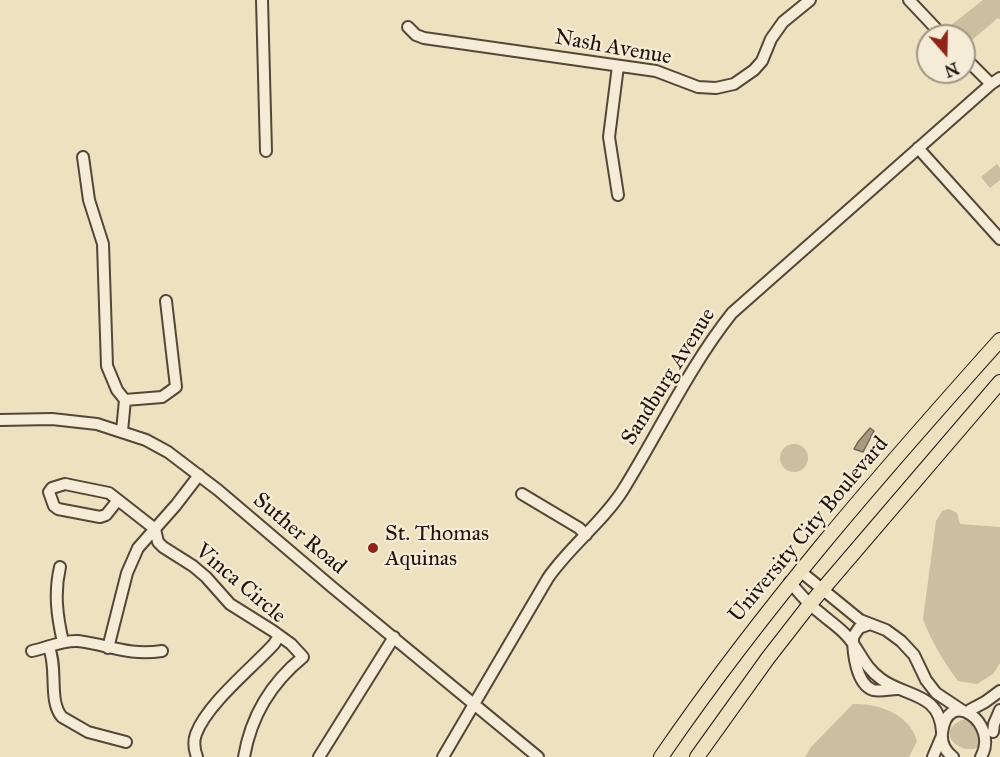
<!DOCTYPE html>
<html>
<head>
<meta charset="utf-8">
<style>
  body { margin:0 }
  #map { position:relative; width:1000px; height:757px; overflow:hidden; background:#eee1c0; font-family:"IM FELL Great Primer",serif }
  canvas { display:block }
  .north { position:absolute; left:916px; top:24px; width:60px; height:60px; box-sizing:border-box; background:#f4ecd6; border:2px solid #9e9685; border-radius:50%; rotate:160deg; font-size:16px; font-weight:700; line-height:24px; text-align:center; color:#1e140b }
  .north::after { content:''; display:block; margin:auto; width:21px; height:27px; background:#8f2418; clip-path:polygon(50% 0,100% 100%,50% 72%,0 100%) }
</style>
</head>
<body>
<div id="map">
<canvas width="1000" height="757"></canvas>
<div class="north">N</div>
</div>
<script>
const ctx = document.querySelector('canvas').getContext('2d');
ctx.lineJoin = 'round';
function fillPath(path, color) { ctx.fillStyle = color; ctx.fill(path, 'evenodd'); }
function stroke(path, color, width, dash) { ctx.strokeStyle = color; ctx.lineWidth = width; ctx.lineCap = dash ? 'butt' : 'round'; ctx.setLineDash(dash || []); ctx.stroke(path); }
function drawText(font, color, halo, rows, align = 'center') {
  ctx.font = font + ' "IM FELL Great Primer",serif'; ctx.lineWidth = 4.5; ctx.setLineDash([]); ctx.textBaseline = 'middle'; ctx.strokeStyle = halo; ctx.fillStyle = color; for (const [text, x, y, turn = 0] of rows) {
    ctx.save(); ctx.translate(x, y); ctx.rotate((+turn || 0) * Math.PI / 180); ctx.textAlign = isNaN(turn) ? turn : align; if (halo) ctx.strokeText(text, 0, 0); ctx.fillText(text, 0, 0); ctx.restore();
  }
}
fillPath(new Path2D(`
  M 983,0 L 1000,0 L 1000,19 L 998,18 L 966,45 L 964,44 L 964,36 L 954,36 L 950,26 Z
  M 997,164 L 1000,168 L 1000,180 L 990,188 L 981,177 Z
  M780 458a14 14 0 1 1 28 0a14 14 0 1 1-28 0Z
  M 949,509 L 957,513 L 960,524 L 1000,527 L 1000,663 L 993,674 L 977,684 L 958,681 C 944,662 931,641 923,619 L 936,521 L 942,511 Z
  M 853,704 C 878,703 910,714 917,741 L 909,757 L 805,757 L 811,747 Z
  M 965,719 L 971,719 L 981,725 L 981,747 C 957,757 933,729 965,719 Z`), '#cbbea1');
const water = new Path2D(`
  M 870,428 L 874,431 L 863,452 L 854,449 L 858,442 Z`);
fillPath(water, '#a79b82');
stroke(water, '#706552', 1.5);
const minor = new Path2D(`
  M 262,0 L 266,151
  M 909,0 L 943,36
  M 408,27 L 416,35 L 424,38 L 656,71 L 698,87 L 716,88 L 734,84 L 754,70 L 762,61 L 771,39 L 783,22 L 810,0
  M 964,57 L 991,84
  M 918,148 L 1000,239
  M 83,157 L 89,200 L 103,244 L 107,366 L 117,390 L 125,400 L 122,431
  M 618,195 L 609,137 L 618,66
  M 125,400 L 162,397 L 176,387 L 166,301
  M 0,420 L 52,419 L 97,424 L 146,440 L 168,452 L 218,490 L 332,587 L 538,757
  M 65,484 L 109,493 L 118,500 L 106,515 L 100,517 L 58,509 L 54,506 L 49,492 L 52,488 Z
  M 522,494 L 579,528 L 586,535
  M 118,500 L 155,529 L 158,542 L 163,547 L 193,566 L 206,577 L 230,604 L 273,631 L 291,644 L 303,657 C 271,683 251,716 244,757
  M 60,567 C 54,593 57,616 63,642
  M 800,571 L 860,620 L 886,630 L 901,641 L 914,655 L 926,680 L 936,693 L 963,711
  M 790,582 C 799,593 808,604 819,612 C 828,620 839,627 847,636 C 860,650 863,666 881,679 C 905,697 940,692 942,732
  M 870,624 L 859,628 L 853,637 C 853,652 856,684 873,690 C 881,692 889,689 898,689
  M 49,648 C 58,669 48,701 62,717 L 88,732 L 126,742
  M 108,648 L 127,573 L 138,548 L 176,505 L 199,475
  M 32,651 C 47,648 62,640 78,641 C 110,645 127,656 162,651
  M 970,710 L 985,702 L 1000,691
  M 993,732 L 994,724 L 1000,710
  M 197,757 C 194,749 193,742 196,734 C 207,704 252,668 274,644 L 279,636
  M 319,757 L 394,637
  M 443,757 L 548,578 C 570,546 602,523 623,490 C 659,432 689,367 732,313 L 991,84 L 1000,78
  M 933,757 L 941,738
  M 953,757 C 945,751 941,743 942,733 C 948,685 1000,724 981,757`);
const major = new Path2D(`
  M 661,757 C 763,608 880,474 1000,340
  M 697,757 L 768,658 L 810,604 L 1000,382`);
stroke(minor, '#524738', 14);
stroke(major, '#1e140b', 16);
stroke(minor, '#f4ecd6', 10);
stroke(major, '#eee1c0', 14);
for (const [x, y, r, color] of [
  [373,548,6,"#8f2418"]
]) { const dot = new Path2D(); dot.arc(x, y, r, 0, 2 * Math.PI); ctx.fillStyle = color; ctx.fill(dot); stroke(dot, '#f4ecd6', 2); }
drawText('22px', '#1e140b', '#f4ecd6', [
  ["Nash Avenue",613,48,10],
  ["Sandburg Avenue",669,377,-58],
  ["University City Boulevard",809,530,-50],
  ["Suther Road",299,534,40],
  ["Vinca Circle",240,584,40]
]);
drawText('22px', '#1e140b', '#f4ecd6', [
  ["St. Thomas",385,535],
  ["Aquinas",385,560]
], 'left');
</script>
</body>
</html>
